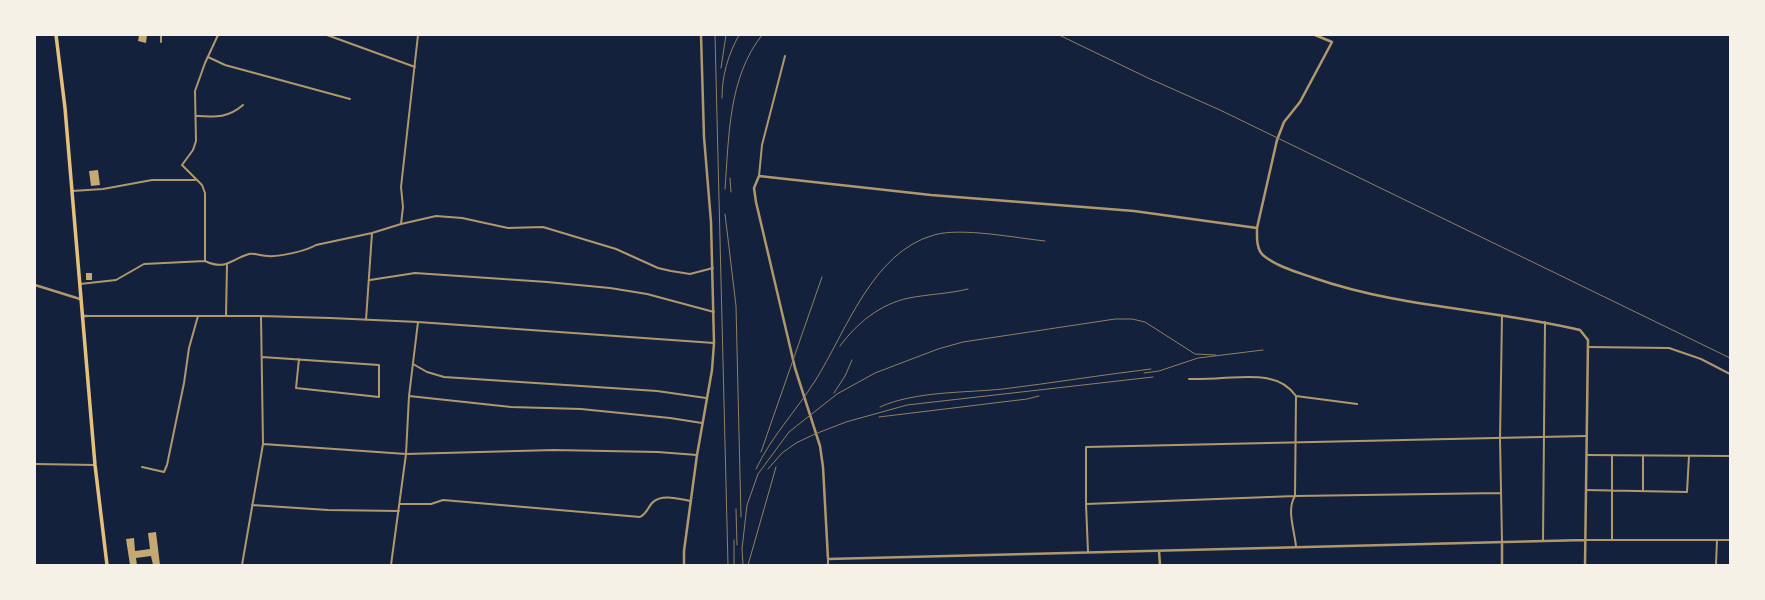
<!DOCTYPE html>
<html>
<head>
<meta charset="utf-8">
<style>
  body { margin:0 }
  #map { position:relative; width:1765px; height:600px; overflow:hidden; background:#14213d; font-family:"Golos Text",sans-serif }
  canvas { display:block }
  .frame { position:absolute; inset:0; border:36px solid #f6f1e7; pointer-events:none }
</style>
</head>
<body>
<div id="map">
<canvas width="1765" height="600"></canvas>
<div class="frame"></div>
</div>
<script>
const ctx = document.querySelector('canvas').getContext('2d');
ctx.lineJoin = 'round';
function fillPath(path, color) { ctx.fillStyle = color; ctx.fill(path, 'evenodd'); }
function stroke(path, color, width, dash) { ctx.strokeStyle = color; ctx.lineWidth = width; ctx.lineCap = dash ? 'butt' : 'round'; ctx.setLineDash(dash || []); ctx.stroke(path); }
fillPath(new Path2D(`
  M 139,35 L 147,35 L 146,43 L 138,41 Z
  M 98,170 L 100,185 L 91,186 L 89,171 Z
  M 86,273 L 92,273 L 92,280 L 86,280 Z
  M 156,532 L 160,565 L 153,565 L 151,556 L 136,558 L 137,565 L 130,565 L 126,539 L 134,538 L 135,551 L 150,549 L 148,533 Z`), '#c6a872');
stroke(new Path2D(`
  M 161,35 L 161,42
  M 218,35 L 205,63 L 195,91 L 196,141 L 193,150 L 182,165 L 202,185 L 205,193 L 205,261 C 226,271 231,259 249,254 C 255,253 262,256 268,256 C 279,257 306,251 316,245 L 372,233 L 401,224 L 436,216 L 462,218 L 508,228 L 543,227 L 616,249 L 658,268 L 671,271 L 690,274 L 713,268
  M 327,35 L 415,67
  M 208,57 L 225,65 L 350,99
  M 196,116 C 216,117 228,118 243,105
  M 759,176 L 762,145 L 785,56
  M 72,191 L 103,189 L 152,180 L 195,180
  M 401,224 L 403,207 L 401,187 L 418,35
  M 370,280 L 415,273 L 547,282 L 610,288 L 647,294 L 714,312
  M 80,284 L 116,280 L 144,264 L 205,261
  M 87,316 L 261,316 L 330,318 L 418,322 L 714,343
  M 226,316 L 227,265
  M 1502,316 L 1500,439 L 1502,541
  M 366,320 L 372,233
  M 1588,347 L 1669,348 L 1701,359 L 1730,374
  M 262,357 L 379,365 L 379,397 L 296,388 L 299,359
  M 413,364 L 427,372 L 444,377 L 657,391 L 706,398
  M 1189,379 C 1200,379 1211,379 1222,378 C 1248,377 1279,372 1296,396 L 1357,404
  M 409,396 L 511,407 L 581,409 L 670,418 L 702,423
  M 1296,396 L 1295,496 C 1286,510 1295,531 1296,547
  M 263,444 L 406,454 L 554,450 L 658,452 L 697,455
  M 1587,455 L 1730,456
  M 35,464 L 95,465
  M 142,467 L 164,472 L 167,465 L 184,383 L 189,348 L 198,316
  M 1586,490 L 1687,492 L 1689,456
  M 1643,490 L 1643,456
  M 400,504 L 431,504 L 443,500 L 640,517 C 647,513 647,509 652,503 C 661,493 680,499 691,501
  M 1086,504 L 1295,496 L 1501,493
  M 252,505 L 328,510 L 399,511
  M 1585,540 L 1730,540
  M 1612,540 L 1612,455
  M 1543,541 L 1545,322
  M 1088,552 L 1086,504 L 1086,447 L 1586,436
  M 828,559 L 828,565
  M 242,565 L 263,444 L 261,316
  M 391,565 L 406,454 L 409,396 L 418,322
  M 1716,565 L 1717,540`), '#b1986c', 2);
stroke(new Path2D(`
  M 1257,228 L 1277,140 L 1284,122 L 1300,102 L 1332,42 L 1315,35
  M 35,285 L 80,299
  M 82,316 L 87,316
  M 1585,540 L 828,559 L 823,467 L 820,446 L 795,368 L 756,202 L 754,188 L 759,176 L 931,195 L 1134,211 L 1257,228 C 1257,237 1256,250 1264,256 C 1278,267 1297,272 1314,278 C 1400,308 1492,309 1580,330 L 1588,340 L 1585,565
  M 1159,551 L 1160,565
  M 684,565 L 684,551 L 697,455 L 712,370 L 714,343 L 711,222 L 704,137 L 701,35
  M 1502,565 L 1502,541`), '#b1986c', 2.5);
stroke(new Path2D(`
  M 56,35 L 65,108 L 95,465 L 107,565`), '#e5c07b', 3.5);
stroke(new Path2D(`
  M 715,35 L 728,565
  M 1059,35 L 1148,78 L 1220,110 L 1730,358
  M 721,68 L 726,35
  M 722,98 C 722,75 728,55 739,35
  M 730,178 L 731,192
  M 725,189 C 729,137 728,78 762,35
  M 725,214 L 736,306 L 741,517
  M 840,346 C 857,323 880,304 909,298 C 929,294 948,294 968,289
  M 1144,373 L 1159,371 L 1198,358 L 1263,350
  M 834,393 L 845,376 L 852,360
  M 880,407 C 915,391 964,393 1003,389 C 1052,383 1101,375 1151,369
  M 879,417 L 1027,399 L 1039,396
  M 761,452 L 822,277
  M 756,469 C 771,437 796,411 815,381 C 846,332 872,252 934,235 C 961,227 1016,238 1045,241
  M 768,469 L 782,453 L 796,443 L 815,434 L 846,422 L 907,405 L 1153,377
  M 736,509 L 737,545
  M 734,540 L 734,565
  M 743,565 L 742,549 L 747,505 L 758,474 L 789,432 L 837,394 L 875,373 L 938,349 L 963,342 L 1115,319 L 1132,319 L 1145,322 L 1195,354 L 1216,355
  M 748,565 L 776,467`), '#918062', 1);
</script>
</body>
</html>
